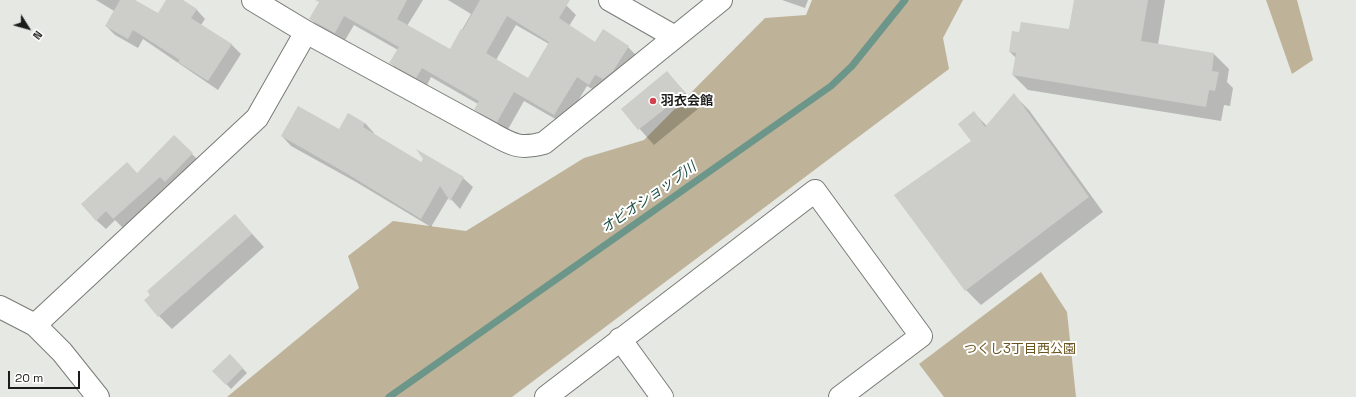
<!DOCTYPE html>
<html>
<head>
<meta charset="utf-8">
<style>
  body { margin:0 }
  #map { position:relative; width:1356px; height:397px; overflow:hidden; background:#e6e8e4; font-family:"Space Grotesk",sans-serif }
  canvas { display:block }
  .north { position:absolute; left:8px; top:8px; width:40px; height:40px; -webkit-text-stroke:3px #fff; paint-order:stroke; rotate:127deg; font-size:11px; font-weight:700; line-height:16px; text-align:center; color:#1b1c1a }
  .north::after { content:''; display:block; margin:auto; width:14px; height:18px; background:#1b1c1a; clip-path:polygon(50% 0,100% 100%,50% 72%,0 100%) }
  .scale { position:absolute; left:8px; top:371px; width:72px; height:18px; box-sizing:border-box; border:2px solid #1b1c1a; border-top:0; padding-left:5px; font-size:12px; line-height:14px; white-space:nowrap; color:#1b1c1a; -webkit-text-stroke:3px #fff; paint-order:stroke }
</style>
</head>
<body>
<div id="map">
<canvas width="1356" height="397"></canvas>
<div class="north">N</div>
<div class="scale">20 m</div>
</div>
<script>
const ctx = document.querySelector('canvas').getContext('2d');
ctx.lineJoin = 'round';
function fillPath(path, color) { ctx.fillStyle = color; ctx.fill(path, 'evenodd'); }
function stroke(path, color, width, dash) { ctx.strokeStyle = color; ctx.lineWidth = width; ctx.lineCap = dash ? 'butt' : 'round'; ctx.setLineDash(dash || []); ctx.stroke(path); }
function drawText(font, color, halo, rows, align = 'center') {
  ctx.font = font + ' "Space Grotesk","Noto Sans JP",sans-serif'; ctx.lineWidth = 4; ctx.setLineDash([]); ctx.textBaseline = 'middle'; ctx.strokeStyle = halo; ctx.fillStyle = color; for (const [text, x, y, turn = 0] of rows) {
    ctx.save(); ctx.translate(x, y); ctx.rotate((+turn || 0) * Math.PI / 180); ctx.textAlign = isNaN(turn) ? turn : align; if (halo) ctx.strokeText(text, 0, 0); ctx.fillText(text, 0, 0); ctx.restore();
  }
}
fillPath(new Path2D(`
  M 812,0 L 963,0 L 943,38 L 949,69 L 512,397 L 227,397 L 359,288 L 348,256 L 393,221 L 466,231 L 584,158 L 644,140 L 765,18 L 806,15 Z
  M 1266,0 L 1297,0 L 1313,60 L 1292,74 Z
  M 1041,272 L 1067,312 L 1076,397 L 944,397 L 919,364 Z`), '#beb398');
fillPath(new Path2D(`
  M 96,0 L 133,0 L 158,15 L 168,0 L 181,0 L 196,9 L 205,19 L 201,25 L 231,44 L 241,54 L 218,90 L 143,39 L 138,48 L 115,35 L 106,26 L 114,11 Z
  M 321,0 L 423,0 L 407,26 L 450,51 L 471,14 L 448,0 L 558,0 L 566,5 L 576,15 L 569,26 L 596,43 L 628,47 L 637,56 L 599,93 L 587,86 L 564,124 L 524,101 L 507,131 L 485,119 L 475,109 L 478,104 L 431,77 L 426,87 L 400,73 L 391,63 L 398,50 L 354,25 L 344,42 L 320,29 L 311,19 ZM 516,25 L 549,44 L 529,79 L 496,60 Z
  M 782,0 L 808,0 L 805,8 Z
  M 1075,0 L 1165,0 L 1158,45 L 1214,54 L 1229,69 L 1227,82 L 1233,88 L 1230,106 L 1224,105 L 1221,121 L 1028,90 L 1013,75 L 1016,58 L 1010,52 L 1069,30 Z
  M 667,72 L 699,108 L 654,145 L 622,109 Z
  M 1014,95 L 1029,110 L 1103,212 L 981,305 L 966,290 L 974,113 L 987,126 Z
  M 365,123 L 374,133 L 373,135 L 422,163 L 424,159 L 463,178 L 473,187 L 460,209 L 449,197 L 431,227 L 356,182 L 291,146 L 282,136 L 339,130 Z
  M 174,136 L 201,163 L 123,228 L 115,220 L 106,229 L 96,220 Z
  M 235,215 L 264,247 L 172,329 L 159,316 Z
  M 230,355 L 247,373 L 231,389 L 214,371 Z`), '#0003');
stroke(new Path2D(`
  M 389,397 L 831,86 L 852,66 L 905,0`), '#6c968a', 7);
fillPath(new Path2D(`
  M 120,0 L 135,0 L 158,13 L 166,0 L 183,0 L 197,9 L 191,18 L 232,44 L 208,81 L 178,62 L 180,60 L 133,30 L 128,39 L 105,26 Z
  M 315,0 L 407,0 L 397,19 L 450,49 L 461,29 L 463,30 L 480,0 L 570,0 L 559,18 L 595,42 L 603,29 L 629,46 L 613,71 L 603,79 L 595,75 L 589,85 L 577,77 L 554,115 L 514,92 L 497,122 L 474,110 L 479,101 L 422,68 L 416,78 L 389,63 L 399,47 L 344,16 L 335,33 L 309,19 L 319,2 ZM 507,16 L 549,42 L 528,78 L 486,53 Z
  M 1074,0 L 1148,0 L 1141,41 L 1214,53 L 1212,71 L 1219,72 L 1215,91 L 1209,90 L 1206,107 L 1012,75 L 1016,53 L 1009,52 L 1012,31 L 1019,32 L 1021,22 L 1069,29 Z
  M 667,71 L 685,93 L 638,130 L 621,109 Z
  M 1014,93 L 1089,197 L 965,291 L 894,195 L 971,141 L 958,124 L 974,111 L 985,127 Z
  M 298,106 L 339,129 L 348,113 L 365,123 L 363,127 L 421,162 L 423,159 L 416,149 L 464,177 L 450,201 L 440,186 L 421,219 L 346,173 L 281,136 Z
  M 174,135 L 193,153 L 165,182 L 160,177 L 113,219 L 106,211 L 96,221 L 81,204 L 127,162 L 137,173 Z
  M 235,214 L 252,234 L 158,317 L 144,300 L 150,295 L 147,291 Z
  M 230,354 L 243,368 L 226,385 L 212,371 Z`), '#cdcdc9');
const street = new Path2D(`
  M 253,0 L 306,32 L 489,132 C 511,144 518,150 544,143 L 721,0
  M 610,0 L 675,37
  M 35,325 L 257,118 L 306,32
  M 620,339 L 662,397
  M 546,397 L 815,191 L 921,336 L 840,397`);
const secondary = new Path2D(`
  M 0,307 L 35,325 L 62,352 L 98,397`);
stroke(street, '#797b77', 24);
stroke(secondary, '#797b77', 24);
stroke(street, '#fff', 22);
stroke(secondary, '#fff', 22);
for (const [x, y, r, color] of [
  [653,101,4,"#d2414d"]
]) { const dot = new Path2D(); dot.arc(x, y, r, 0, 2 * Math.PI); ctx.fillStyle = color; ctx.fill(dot); stroke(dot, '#fff', 1.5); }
drawText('bold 13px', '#1b1c1a', '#fff', [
  ["羽衣会館",661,101]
], 'left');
drawText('13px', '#6a551f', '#fff', [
  ["つくし3丁目西公園",1020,349]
]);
drawText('italic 14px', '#1b4d42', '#fff', [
  ["オビオショップ川",649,198,-35]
]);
</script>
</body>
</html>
